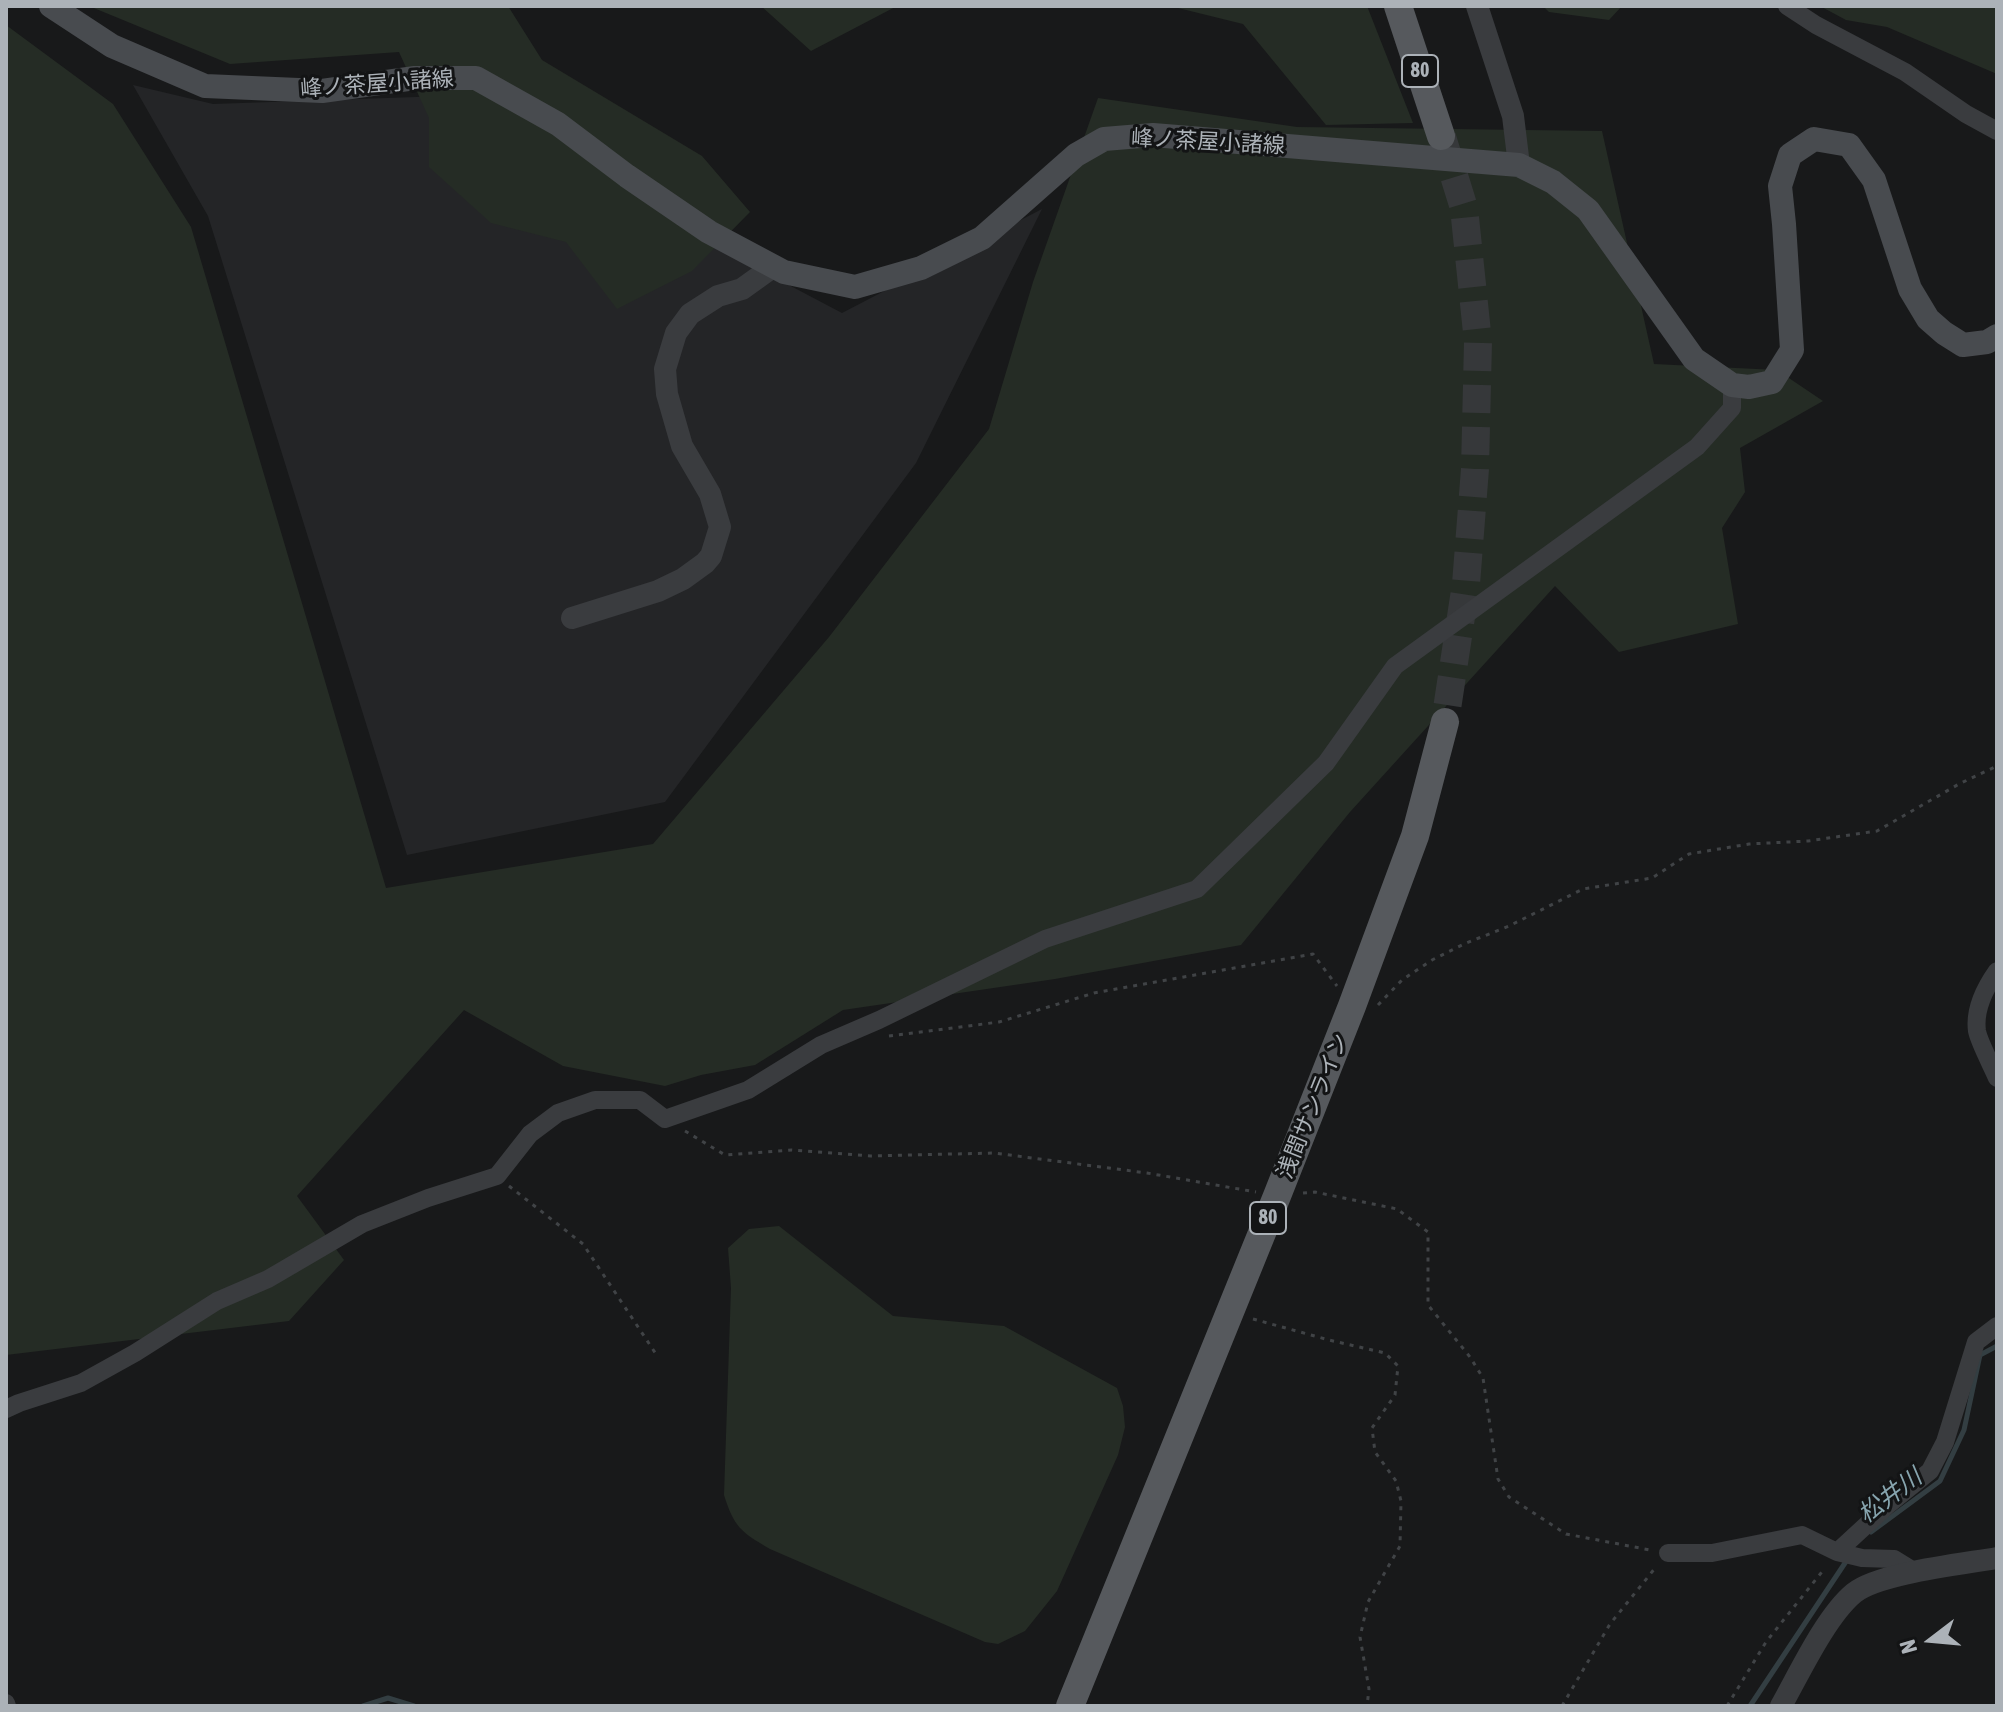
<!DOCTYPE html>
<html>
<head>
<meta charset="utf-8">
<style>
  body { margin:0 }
  #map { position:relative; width:2003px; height:1712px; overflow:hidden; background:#18191a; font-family:"Asap Condensed",sans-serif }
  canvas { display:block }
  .frame { position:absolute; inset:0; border:8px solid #acb2b8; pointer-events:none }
  .north { position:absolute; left:1891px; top:1600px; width:80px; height:80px; -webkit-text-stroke:6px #131415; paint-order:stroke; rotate:254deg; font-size:22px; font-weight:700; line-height:32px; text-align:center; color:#acb2b8 }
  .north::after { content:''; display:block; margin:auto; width:28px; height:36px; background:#acb2b8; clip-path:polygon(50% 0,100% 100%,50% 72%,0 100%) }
</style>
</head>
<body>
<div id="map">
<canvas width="2003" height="1712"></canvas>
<div class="frame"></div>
<div class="north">N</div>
</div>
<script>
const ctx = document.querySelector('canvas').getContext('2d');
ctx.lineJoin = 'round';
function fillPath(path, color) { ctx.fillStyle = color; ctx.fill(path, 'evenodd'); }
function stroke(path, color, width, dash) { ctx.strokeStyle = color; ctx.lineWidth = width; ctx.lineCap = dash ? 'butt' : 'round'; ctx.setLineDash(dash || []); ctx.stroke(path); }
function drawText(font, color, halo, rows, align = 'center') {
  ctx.font = font + ' "Asap Condensed","Noto Sans JP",sans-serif'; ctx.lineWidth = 6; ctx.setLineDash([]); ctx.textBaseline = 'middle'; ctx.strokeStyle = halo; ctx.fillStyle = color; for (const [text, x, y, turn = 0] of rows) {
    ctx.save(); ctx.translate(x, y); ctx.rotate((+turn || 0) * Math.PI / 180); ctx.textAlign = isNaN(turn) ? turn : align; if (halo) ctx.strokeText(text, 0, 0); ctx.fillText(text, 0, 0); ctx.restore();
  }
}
fillPath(new Path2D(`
  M 133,85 L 213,104 L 474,95 L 620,196 L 842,313 L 1042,209 L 916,463 L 665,802 L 407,855 L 208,216 Z`), '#242527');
fillPath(new Path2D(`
  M 89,6 L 508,6 L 542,60 L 702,156 L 750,212 L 692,271 L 617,309 L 566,242 L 491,223 L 429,167 L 429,118 L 399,52 L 230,64 Z
  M 761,6 L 897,6 L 811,51 Z
  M 1170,6 L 1367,6 L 1413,123 L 1326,125 L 1243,24 Z
  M 1543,6 L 1622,6 L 1609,20 L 1549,12 Z
  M 1820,6 L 1997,6 L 1997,74 L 1887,27 L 1846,20 Z
  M 6,25 L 113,104 L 191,227 L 386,888 L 653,844 L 829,637 L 989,429 L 1033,282 L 1098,98 L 1297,127 L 1602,131 L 1654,364 L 1777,370 L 1823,401 L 1740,448 L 1745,492 L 1722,528 L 1738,624 L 1619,652 L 1555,586 L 1350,812 L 1241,945 L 1055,979 L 843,1010 L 755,1065 L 701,1075 L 665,1086 L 563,1066 L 464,1010 L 297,1196 L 344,1260 L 289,1321 L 6,1355 Z
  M 779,1226 L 893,1316 L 1004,1326 L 1117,1388 L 1123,1406 L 1125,1427 L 1118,1455 L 1057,1591 L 1025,1631 L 998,1644 L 985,1642 L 770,1549 C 741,1532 734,1527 724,1495 L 731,1288 L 728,1248 L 749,1229 Z`), '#252c25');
stroke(new Path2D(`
  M 1871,1532 L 1940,1481 L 1964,1430 L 1980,1355 L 1997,1346
  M 363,1706 L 388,1698 L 414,1706
  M 1750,1706 L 1847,1560`), '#333e42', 5);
stroke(new Path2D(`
  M 1442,137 L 1464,208 L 1478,342 L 1475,469 L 1466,584 L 1445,722`), '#36383a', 28, [28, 14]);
stroke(new Path2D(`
  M 1378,1005 L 1402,980 L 1432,960 L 1464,944 L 1509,926 L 1583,889 L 1652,878 L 1689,854 L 1749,844 L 1808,841 L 1877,831 L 1959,784 L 1997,766
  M 889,1036 L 999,1022 L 1094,993 L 1313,954 L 1337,986
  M 685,1131 L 725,1155 L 792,1150 L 871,1156 L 994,1153 L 1147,1173 L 1256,1192
  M 509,1186 L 583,1244 L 656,1354
  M 1303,1193 L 1315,1192 L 1397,1209 L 1428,1232 L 1428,1305 L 1470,1357 L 1483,1378 L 1498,1479 L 1509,1497 L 1566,1534 L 1650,1550
  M 1253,1319 L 1329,1340 L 1385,1353 L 1398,1366 L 1395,1395 L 1372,1428 L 1375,1452 L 1396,1481 L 1401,1501 L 1400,1546 L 1368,1602 L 1360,1637 L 1369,1689 L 1367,1706
  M 1562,1706 L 1610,1624 L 1656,1567
  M 1727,1706 L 1766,1642 L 1825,1568`), '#404346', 3, [4, 6]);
stroke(new Path2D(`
  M 1787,6 L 1816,25 L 1905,72 L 1966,114 L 1997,131
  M 1997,971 C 1985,988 1974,1009 1977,1031 C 1979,1042 1992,1066 1997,1078
  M 6,1409 L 19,1403 L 81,1383 L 135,1353 L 217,1301 L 268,1279 L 362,1224 L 428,1198 L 497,1176 L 530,1134 L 558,1113 L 595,1100 L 640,1100 L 665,1119 L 748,1090 L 821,1045 L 879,1020 L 1045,939 L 1197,889 L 1326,763 L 1395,666 L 1697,447 L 1732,408 L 1732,385
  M 1837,1552 L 1862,1558 L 1894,1559 L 1915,1572
  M 1668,1553 L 1712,1553 L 1802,1535 L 1837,1552 L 1888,1505 L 1930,1471 L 1945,1442 L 1976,1342 L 1997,1326
  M 6,1703 L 7,1706`), '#3a3c3f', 18);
stroke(new Path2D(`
  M 1477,6 L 1513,116 L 1519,165
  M 572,618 L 658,591 L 683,579 L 705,563 L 711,556 L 720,527 L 710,494 L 682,446 L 667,394 L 665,369 L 676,333 L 690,314 L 718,296 L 742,289 L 774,266
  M 1781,1706 C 1799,1674 1826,1616 1854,1593 C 1879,1573 1963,1564 1997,1558`), '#3a3c3f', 22);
stroke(new Path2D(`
  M 51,6 L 112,46 L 205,86 L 322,91 L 415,78 L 476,78 L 558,124 L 627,176 L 709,232 L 784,272 L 855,287 L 921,268 L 982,238 L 1076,155 L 1104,139 L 1153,135 L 1519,165 L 1553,182 L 1588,210 L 1694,359 L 1732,385 L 1749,387 L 1772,382 L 1792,350 L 1784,224 L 1780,186 L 1790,155 L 1814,139 L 1849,145 L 1874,180 L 1910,289 L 1928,319 L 1944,333 L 1963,345 L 1987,342 L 1997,336`), '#484b4f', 24);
stroke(new Path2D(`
  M 1398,6 L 1441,136
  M 1070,1706 L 1277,1196 L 1352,1006 L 1415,836 L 1445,722`), '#56595d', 28);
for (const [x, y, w] of [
  [1420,71,36],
  [1268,1218,36]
]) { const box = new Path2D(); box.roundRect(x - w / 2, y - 16, w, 32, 6); ctx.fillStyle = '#131415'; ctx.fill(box); stroke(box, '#acb2b8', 2); }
drawText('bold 20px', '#acb2b8', null, [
  ["80",1420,71],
  ["80",1268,1218]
]);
drawText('22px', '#acb2b8', '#131415', [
  ["峰ノ茶屋小諸線",377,84,-4],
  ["峰ノ茶屋小諸線",1208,142,3],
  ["浅間サンライン",1313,1106,-68]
]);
drawText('italic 24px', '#87a5af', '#131415', [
  ["松井川",1890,1496,-37]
]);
</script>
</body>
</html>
